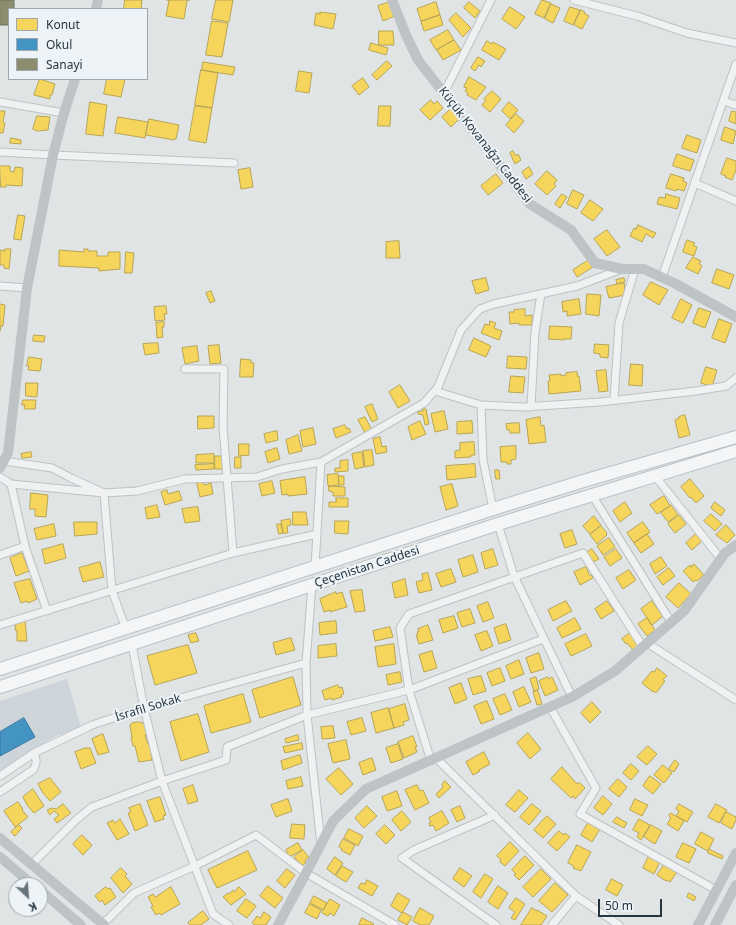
<!DOCTYPE html>
<html>
<head>
<meta charset="utf-8">
<style>
  body { margin:0 }
  #map { position:relative; width:736px; height:925px; overflow:hidden; background:#e0e4e5; font-family:"Noto Sans",sans-serif }
  canvas { display:block }
  .legend { position:absolute; left:8px; top:8px; width:140px; height:72px; box-sizing:border-box; background:#edf3f6; border:1px solid #9da7ad; margin:0; padding:5px 7px; list-style:none; font-size:12px; color:#253640 }
  .legend li { display:flex; align-items:center; gap:8px; height:20px }
  .legend b { width:20px; border:1px solid #9da7ad }
  .north { position:absolute; left:8px; top:877px; width:40px; height:40px; box-sizing:border-box; background:#edf3f6; border:1px solid #9da7ad; border-radius:50%; rotate:154deg; font-size:11px; font-weight:700; line-height:16px; text-align:center; color:#253640 }
  .north::after { content:''; display:block; margin:auto; width:14px; height:18px; background:#66737a; clip-path:polygon(50% 0,100% 100%,50% 72%,0 100%) }
  .scale { position:absolute; left:598px; top:899px; width:64px; height:18px; box-sizing:border-box; border:2px solid #253640; border-top:0; padding-left:5px; font-size:12px; line-height:14px; white-space:nowrap; color:#253640; -webkit-text-stroke:3px #edf3f6; paint-order:stroke }
</style>
</head>
<body>
<div id="map">
<canvas width="736" height="925"></canvas>
<ul class="legend">
<li><b style="height:11px;background:#f6d55c"></b>Konut</li>
<li><b style="height:11px;background:#4393c3"></b>Okul</li>
<li><b style="height:11px;background:#8c8c6e"></b>Sanayi</li>
</ul>
<div class="north">K</div>
<div class="scale">50 m</div>
</div>
<script>
const ctx = document.querySelector('canvas').getContext('2d');
ctx.lineJoin = 'round';
function fillPath(path, color) { ctx.fillStyle = color; ctx.fill(path, 'evenodd'); }
function stroke(path, color, width, dash) { ctx.strokeStyle = color; ctx.lineWidth = width; ctx.lineCap = dash ? 'butt' : 'round'; ctx.setLineDash(dash || []); ctx.stroke(path); }
function drawText(font, color, halo, rows, align = 'center') {
  ctx.font = font + ' "Noto Sans",sans-serif'; ctx.lineWidth = 4; ctx.setLineDash([]); ctx.textBaseline = 'middle'; ctx.strokeStyle = halo; ctx.fillStyle = color; for (const [text, x, y, turn = 0] of rows) {
    ctx.save(); ctx.translate(x, y); ctx.rotate((+turn || 0) * Math.PI / 180); ctx.textAlign = isNaN(turn) ? turn : align; if (halo) ctx.strokeText(text, 0, 0); ctx.fillText(text, 0, 0); ctx.restore();
  }
}
fillPath(new Path2D(`
  M 67,679 L 81,727 L 56,736 L 0,770 L 0,701 Z`), '#cdd5da');
const homes = new Path2D(`
  M 125,0 L 142,0 L 141,9 L 124,9 Z
  M 167,0 L 190,0 L 187,0 L 184,19 L 166,16 L 169,0 Z
  M 216,0 L 233,0 L 229,22 L 212,19 Z
  M 542,0 L 551,3 L 544,18 L 535,14 Z
  M 390,2 L 395,16 L 383,21 L 378,6 Z
  M 436,2 L 440,15 L 421,21 L 417,9 Z
  M 469,2 L 480,11 L 475,18 L 464,8 Z
  M 551,4 L 560,8 L 553,23 L 545,19 Z
  M 510,7 L 525,17 L 516,29 L 502,19 Z
  M 570,7 L 580,10 L 573,25 L 564,21 Z
  M 581,10 L 585,12 L 584,13 L 589,16 L 582,29 L 574,25 Z
  M 320,12 L 336,14 L 333,29 L 314,25 L 316,13 L 320,14 Z
  M 456,13 L 471,28 L 463,37 L 449,20 Z
  M 440,15 L 443,25 L 424,31 L 421,22 Z
  M 212,21 L 228,23 L 222,57 L 206,55 Z
  M 448,30 L 454,40 L 436,50 L 430,40 Z
  M 379,31 L 393,31 L 394,45 L 379,45 Z
  M 454,40 L 461,50 L 443,60 L 437,50 Z
  M 487,41 L 492,44 L 493,42 L 506,49 L 499,60 L 482,50 Z
  M 371,43 L 388,48 L 386,55 L 369,50 Z
  M 478,57 L 485,61 L 481,67 L 479,65 L 475,71 L 471,68 Z
  M 387,61 L 392,66 L 377,80 L 372,75 Z
  M 203,62 L 235,67 L 233,75 L 202,70 Z
  M 201,70 L 218,73 L 212,108 L 195,105 Z
  M 299,71 L 312,73 L 309,93 L 296,91 Z
  M 469,77 L 486,87 L 476,100 L 467,95 L 468,93 L 465,91 L 467,88 L 464,87 Z
  M 363,78 L 369,87 L 359,95 L 352,86 Z
  M 40,79 L 55,84 L 52,95 L 50,95 L 50,99 L 34,95 Z
  M 107,79 L 125,79 L 121,97 L 104,94 Z
  M 492,91 L 501,99 L 490,112 L 482,105 L 486,100 L 484,99 Z
  M 431,100 L 434,104 L 437,101 L 443,108 L 430,120 L 420,110 Z
  M 90,102 L 107,105 L 103,136 L 86,134 Z
  M 509,102 L 518,110 L 510,119 L 502,111 Z
  M 195,106 L 212,108 L 206,143 L 189,140 Z
  M 379,106 L 391,106 L 390,126 L 378,126 Z
  M 451,109 L 460,118 L 451,127 L 442,117 Z
  M 0,111 L 5,111 L 3,122 L 5,123 L 3,133 L 0,133 Z
  M 732,111 L 736,112 L 736,124 L 729,121 Z
  M 516,114 L 524,121 L 514,133 L 506,125 Z
  M 37,116 L 50,117 L 48,130 L 37,131 L 33,129 Z
  M 118,117 L 148,122 L 145,138 L 115,133 Z
  M 149,119 L 179,125 L 176,139 L 174,139 L 174,140 L 146,135 Z
  M 725,127 L 736,131 L 733,144 L 721,140 Z
  M 687,135 L 701,140 L 697,153 L 682,148 Z
  M 11,138 L 21,140 L 21,144 L 10,143 Z
  M 513,151 L 516,156 L 518,154 L 521,160 L 515,164 L 510,153 Z
  M 677,154 L 694,160 L 690,171 L 673,166 Z
  M 727,158 L 736,161 L 736,170 L 732,180 L 725,177 L 726,176 L 721,174 Z
  M 0,166 L 10,166 L 10,171 L 14,172 L 15,167 L 23,168 L 22,186 L 6,185 L 6,187 L 1,187 Z
  M 529,167 L 533,174 L 526,179 L 522,172 Z
  M 250,168 L 253,187 L 241,189 L 238,170 Z
  M 547,171 L 557,180 L 554,184 L 556,186 L 547,195 L 535,184 Z
  M 496,174 L 503,183 L 488,195 L 481,186 Z
  M 671,174 L 684,178 L 683,181 L 687,183 L 684,191 L 677,189 L 676,191 L 666,188 Z
  M 573,190 L 584,195 L 577,209 L 567,204 Z
  M 562,194 L 567,197 L 560,208 L 555,204 Z
  M 666,194 L 680,198 L 677,209 L 657,204 L 659,197 L 665,198 Z
  M 590,200 L 603,209 L 593,221 L 581,213 Z
  M 18,215 L 25,216 L 21,240 L 14,239 Z
  M 638,225 L 656,233 L 653,238 L 646,234 L 642,242 L 630,236 L 634,228 L 636,229 Z
  M 607,230 L 620,247 L 607,256 L 594,239 Z
  M 687,240 L 695,243 L 693,245 L 697,247 L 694,256 L 683,252 Z
  M 399,241 L 400,258 L 386,258 L 386,242 Z
  M 5,249 L 11,249 L 9,269 L 4,268 L 4,265 L 0,265 L 0,250 L 4,251 Z
  M 84,249 L 88,249 L 88,251 L 97,251 L 97,256 L 108,256 L 108,252 L 120,252 L 120,269 L 99,271 L 99,268 L 59,266 L 59,250 L 84,252 Z
  M 126,252 L 134,253 L 132,273 L 125,273 Z
  M 693,257 L 701,261 L 699,264 L 702,266 L 698,274 L 686,268 Z
  M 589,260 L 593,267 L 577,277 L 573,270 Z
  M 717,269 L 734,275 L 729,289 L 712,283 Z
  M 486,278 L 489,290 L 476,294 L 472,281 Z
  M 624,278 L 625,282 L 617,284 L 616,280 Z
  M 651,282 L 668,290 L 659,305 L 643,295 Z
  M 624,283 L 626,295 L 609,298 L 606,287 Z
  M 211,291 L 215,301 L 210,303 L 206,293 Z
  M 587,294 L 601,295 L 599,316 L 586,314 Z
  M 579,299 L 581,314 L 567,316 L 567,311 L 563,312 L 562,302 Z
  M 681,299 L 692,305 L 683,323 L 672,318 Z
  M 0,304 L 5,305 L 3,326 L 1,326 L 0,331 Z
  M 166,306 L 167,314 L 164,314 L 165,320 L 155,321 L 154,307 Z
  M 699,308 L 711,312 L 705,328 L 693,323 Z
  M 525,309 L 525,316 L 532,315 L 532,325 L 519,325 L 519,323 L 510,324 L 509,312 L 514,312 L 514,310 Z
  M 719,319 L 732,324 L 725,343 L 712,338 Z
  M 490,321 L 496,323 L 494,328 L 502,331 L 499,340 L 481,333 L 485,324 L 489,325 Z
  M 164,322 L 164,327 L 162,327 L 163,337 L 157,338 L 156,323 Z
  M 550,326 L 572,327 L 571,339 L 564,339 L 564,340 L 549,339 Z
  M 34,335 L 45,336 L 44,342 L 33,341 Z
  M 474,338 L 491,346 L 486,357 L 469,350 Z
  M 158,343 L 159,353 L 145,355 L 143,344 Z
  M 595,344 L 609,345 L 608,358 L 600,357 L 600,354 L 594,353 Z
  M 219,345 L 221,363 L 210,364 L 208,346 Z
  M 197,346 L 199,361 L 185,364 L 182,348 Z
  M 508,356 L 527,357 L 526,369 L 507,368 Z
  M 29,357 L 42,359 L 40,371 L 28,370 L 29,366 L 27,366 Z
  M 241,359 L 251,360 L 251,363 L 254,363 L 253,377 L 240,377 Z
  M 631,364 L 643,365 L 642,386 L 629,385 Z
  M 706,367 L 717,370 L 712,387 L 701,383 Z
  M 606,370 L 608,391 L 599,392 L 596,371 Z
  M 577,372 L 578,377 L 579,376 L 581,391 L 549,394 L 548,381 L 550,381 L 549,375 L 561,374 L 561,376 L 566,375 L 566,373 Z
  M 511,376 L 525,377 L 523,393 L 509,392 Z
  M 26,383 L 38,383 L 37,397 L 26,396 Z
  M 400,385 L 410,401 L 398,408 L 389,392 Z
  M 23,400 L 36,400 L 35,409 L 24,409 L 25,405 L 22,405 Z
  M 372,404 L 378,419 L 372,422 L 365,407 Z
  M 422,409 L 426,409 L 429,424 L 425,425 L 423,415 L 418,414 L 418,412 L 423,411 Z
  M 444,411 L 448,429 L 435,432 L 431,414 Z
  M 685,415 L 690,435 L 679,438 L 675,420 L 679,418 L 679,417 Z
  M 198,416 L 214,416 L 214,428 L 198,429 Z
  M 365,417 L 372,430 L 365,433 L 358,420 Z
  M 540,417 L 541,426 L 544,425 L 546,442 L 529,444 L 526,420 Z
  M 420,421 L 426,434 L 412,440 L 408,427 Z
  M 472,421 L 473,433 L 457,434 L 457,422 Z
  M 519,423 L 520,433 L 510,433 L 510,430 L 507,430 L 506,424 Z
  M 345,425 L 347,429 L 349,428 L 351,432 L 336,438 L 333,429 Z
  M 313,428 L 316,444 L 303,447 L 300,431 Z
  M 277,431 L 278,440 L 266,443 L 264,434 Z
  M 298,435 L 302,451 L 289,454 L 286,440 Z
  M 380,437 L 382,447 L 386,446 L 387,452 L 376,454 L 373,439 Z
  M 474,442 L 475,455 L 471,455 L 471,457 L 455,458 L 455,451 L 460,450 L 460,443 Z
  M 239,444 L 249,444 L 249,455 L 239,456 Z
  M 516,446 L 516,459 L 511,460 L 511,464 L 507,464 L 507,462 L 501,462 L 500,447 Z
  M 277,448 L 280,459 L 268,463 L 265,452 Z
  M 372,450 L 374,465 L 365,467 L 363,451 Z
  M 31,452 L 32,457 L 22,458 L 21,454 Z
  M 362,452 L 364,467 L 355,469 L 352,454 Z
  M 214,454 L 214,463 L 196,463 L 196,455 Z
  M 215,456 L 224,456 L 223,469 L 215,469 Z
  M 235,457 L 241,457 L 241,468 L 235,468 Z
  M 348,460 L 348,471 L 335,472 L 335,468 L 340,468 L 340,461 Z
  M 214,464 L 214,469 L 196,470 L 195,465 Z
  M 475,464 L 476,477 L 447,480 L 446,466 Z
  M 495,470 L 499,470 L 500,479 L 496,479 Z
  M 338,474 L 339,485 L 328,486 L 327,475 Z
  M 339,476 L 344,476 L 344,485 L 339,485 Z
  M 305,477 L 307,494 L 288,496 L 288,494 L 282,495 L 280,481 Z
  M 202,479 L 204,485 L 211,483 L 213,494 L 200,497 L 196,480 Z
  M 690,479 L 704,496 L 696,503 L 691,497 L 690,498 L 681,487 Z
  M 272,481 L 275,493 L 262,496 L 259,484 Z
  M 452,484 L 458,506 L 446,510 L 440,487 Z
  M 329,486 L 345,487 L 345,496 L 333,496 L 333,492 L 329,491 Z
  M 167,490 L 168,494 L 179,491 L 182,500 L 165,505 L 161,492 Z
  M 31,493 L 48,495 L 46,517 L 35,516 L 35,509 L 30,509 Z
  M 664,496 L 670,506 L 657,514 L 650,505 Z
  M 336,498 L 348,498 L 348,507 L 329,507 L 329,502 L 336,502 Z
  M 625,502 L 632,513 L 620,522 L 613,511 Z
  M 715,502 L 725,510 L 721,516 L 711,508 Z
  M 157,505 L 160,517 L 147,519 L 145,508 Z
  M 671,505 L 678,515 L 668,522 L 661,513 Z
  M 198,507 L 200,521 L 185,523 L 182,509 Z
  M 293,512 L 306,512 L 308,525 L 293,525 Z
  M 711,514 L 722,524 L 715,531 L 704,521 Z
  M 679,515 L 686,524 L 675,533 L 668,524 Z
  M 594,516 L 601,525 L 590,534 L 583,526 Z
  M 290,519 L 291,525 L 287,526 L 288,533 L 283,533 L 281,521 Z
  M 335,521 L 349,521 L 348,534 L 335,533 Z
  M 74,522 L 97,522 L 97,534 L 75,536 Z
  M 643,522 L 650,532 L 634,543 L 627,533 Z
  M 54,524 L 56,536 L 37,540 L 34,529 Z
  M 277,524 L 281,524 L 283,533 L 279,534 Z
  M 726,525 L 735,535 L 727,543 L 716,535 Z
  M 601,526 L 607,533 L 606,534 L 607,535 L 597,544 L 590,535 Z
  M 572,530 L 577,544 L 565,548 L 560,534 Z
  M 697,533 L 703,540 L 692,550 L 686,543 Z
  M 647,534 L 654,544 L 641,553 L 634,543 Z
  M 609,538 L 615,547 L 603,555 L 597,546 Z
  M 63,544 L 66,558 L 45,564 L 42,550 Z
  M 493,549 L 498,565 L 485,569 L 481,553 Z
  M 592,549 L 599,559 L 593,562 L 586,553 Z
  M 616,549 L 622,558 L 610,566 L 604,557 Z
  M 22,553 L 29,571 L 16,576 L 10,558 Z
  M 473,555 L 478,572 L 463,577 L 458,560 Z
  M 661,557 L 667,566 L 655,574 L 650,564 Z
  M 100,562 L 104,577 L 83,582 L 79,568 Z
  M 694,564 L 704,575 L 697,581 L 696,580 L 693,582 L 683,571 L 690,565 L 691,567 Z
  M 586,567 L 590,576 L 592,575 L 593,578 L 580,585 L 574,572 Z
  M 669,568 L 675,576 L 663,585 L 657,577 Z
  M 451,569 L 456,582 L 441,587 L 436,574 Z
  M 629,570 L 636,580 L 623,589 L 616,578 Z
  M 428,573 L 432,590 L 419,593 L 416,582 L 423,580 L 422,574 Z
  M 30,579 L 37,599 L 28,603 L 27,601 L 21,603 L 14,583 Z
  M 405,579 L 408,595 L 395,598 L 392,583 Z
  M 679,583 L 691,594 L 678,608 L 666,597 Z
  M 362,590 L 365,611 L 355,612 L 350,591 Z
  M 336,592 L 336,594 L 342,592 L 347,607 L 330,612 L 330,610 L 324,612 L 320,599 Z
  M 566,601 L 572,611 L 553,621 L 548,610 Z
  M 607,601 L 614,611 L 601,619 L 595,609 Z
  M 652,601 L 663,616 L 652,625 L 641,609 Z
  M 488,602 L 494,618 L 483,622 L 477,606 Z
  M 470,609 L 475,623 L 462,627 L 457,613 Z
  M 454,616 L 458,628 L 443,633 L 439,620 Z
  M 575,618 L 581,629 L 562,638 L 557,628 Z
  M 647,618 L 655,630 L 647,636 L 638,624 Z
  M 25,620 L 27,641 L 17,641 L 17,630 L 15,630 L 16,622 Z
  M 336,621 L 337,633 L 320,635 L 319,623 Z
  M 506,624 L 511,640 L 499,644 L 494,628 Z
  M 428,625 L 433,640 L 419,644 L 416,635 L 418,635 L 417,632 L 419,631 L 418,629 Z
  M 390,627 L 393,637 L 375,641 L 373,631 Z
  M 487,631 L 493,646 L 481,651 L 475,635 Z
  M 196,633 L 199,641 L 191,643 L 188,635 Z
  M 630,633 L 639,645 L 633,650 L 627,643 L 626,644 L 622,639 Z
  M 586,634 L 592,646 L 571,656 L 565,644 Z
  M 291,638 L 295,650 L 276,655 L 273,643 Z
  M 336,644 L 337,656 L 318,658 L 318,646 Z
  M 394,644 L 396,664 L 378,667 L 375,647 Z
  M 188,645 L 197,673 L 155,685 L 147,656 Z
  M 432,651 L 437,668 L 424,672 L 419,655 Z
  M 539,653 L 544,669 L 531,673 L 526,658 Z
  M 519,660 L 524,674 L 511,679 L 506,666 Z
  M 500,668 L 505,681 L 492,686 L 487,673 Z
  M 657,668 L 667,676 L 663,680 L 665,681 L 656,693 L 654,691 L 653,692 L 642,683 L 652,671 L 654,672 Z
  M 400,672 L 402,682 L 388,685 L 386,675 Z
  M 481,676 L 486,691 L 473,695 L 468,679 Z
  M 293,677 L 301,705 L 260,718 L 252,690 Z
  M 536,677 L 539,689 L 534,691 L 530,679 Z
  M 548,677 L 549,679 L 552,677 L 558,690 L 545,696 L 539,681 Z
  M 461,683 L 467,699 L 455,704 L 449,688 Z
  M 338,685 L 339,688 L 342,687 L 344,694 L 341,695 L 342,697 L 332,700 L 331,698 L 325,700 L 322,691 Z
  M 524,687 L 531,702 L 519,707 L 513,692 Z
  M 538,691 L 542,704 L 537,705 L 533,692 Z
  M 243,694 L 251,722 L 211,733 L 204,706 Z
  M 505,694 L 512,710 L 500,715 L 493,699 Z
  M 487,701 L 494,719 L 481,724 L 474,706 Z
  M 592,702 L 601,712 L 590,723 L 581,713 Z
  M 405,704 L 409,720 L 403,722 L 404,725 L 394,728 L 389,709 Z
  M 388,708 L 394,728 L 376,733 L 371,713 Z
  M 198,714 L 209,752 L 181,761 L 170,722 Z
  M 362,718 L 366,731 L 351,735 L 347,722 Z
  M 139,722 L 145,724 L 149,733 L 145,735 L 148,744 L 149,744 L 150,747 L 152,748 L 153,754 L 151,754 L 152,760 L 139,762 L 135,746 L 133,746 L 131,738 L 132,738 L 130,725 L 132,723 Z
  M 333,726 L 335,738 L 322,739 L 321,727 Z
  M 528,733 L 541,749 L 530,759 L 517,743 Z
  M 103,734 L 109,752 L 98,755 L 92,739 Z
  M 298,735 L 299,740 L 286,743 L 285,739 Z
  M 413,736 L 417,747 L 415,747 L 417,752 L 404,758 L 398,742 Z
  M 346,740 L 350,759 L 333,763 L 328,744 Z
  M 302,743 L 303,749 L 285,753 L 283,747 Z
  M 398,744 L 403,759 L 391,763 L 386,748 Z
  M 648,746 L 657,754 L 647,765 L 637,757 Z
  M 85,748 L 90,748 L 96,763 L 81,769 L 75,752 Z
  M 484,752 L 490,764 L 479,770 L 480,771 L 473,775 L 466,762 Z
  M 300,755 L 302,763 L 283,770 L 281,761 Z
  M 372,758 L 376,770 L 363,775 L 359,763 Z
  M 675,760 L 679,764 L 674,772 L 669,769 Z
  M 631,764 L 639,771 L 631,780 L 623,773 Z
  M 663,765 L 672,773 L 664,783 L 654,775 Z
  M 562,767 L 577,784 L 579,782 L 585,788 L 575,799 L 573,796 L 571,798 L 551,779 Z
  M 339,768 L 353,784 L 341,795 L 326,779 Z
  M 650,776 L 661,784 L 653,794 L 643,786 Z
  M 301,777 L 303,786 L 288,789 L 286,781 Z
  M 50,778 L 61,792 L 50,801 L 43,793 L 38,784 Z
  M 618,779 L 627,787 L 619,797 L 609,789 Z
  M 445,781 L 451,787 L 439,798 L 436,794 L 443,787 L 442,785 Z
  M 193,785 L 198,801 L 188,804 L 183,789 Z
  M 417,785 L 420,791 L 423,790 L 429,803 L 415,810 L 405,790 Z
  M 33,789 L 44,806 L 34,813 L 27,805 L 23,797 Z
  M 519,790 L 528,798 L 515,812 L 506,805 Z
  M 397,791 L 402,806 L 387,811 L 382,797 Z
  M 603,796 L 612,804 L 603,815 L 594,808 Z
  M 160,797 L 166,815 L 163,816 L 164,819 L 155,822 L 147,801 Z
  M 288,799 L 292,811 L 276,817 L 271,805 Z
  M 635,799 L 648,805 L 642,816 L 630,810 Z
  M 18,802 L 23,809 L 22,810 L 28,817 L 15,827 L 4,811 Z
  M 63,804 L 71,813 L 57,823 L 54,819 L 59,815 L 54,811 L 50,815 L 47,810 L 52,808 L 56,809 Z
  M 140,804 L 148,825 L 135,831 L 128,813 L 131,812 L 129,808 Z
  M 532,804 L 541,811 L 529,825 L 520,817 Z
  M 679,804 L 693,812 L 687,822 L 676,816 L 679,811 L 676,809 Z
  M 716,804 L 727,810 L 719,823 L 708,817 Z
  M 367,806 L 377,816 L 364,828 L 355,818 Z
  M 460,806 L 465,818 L 457,822 L 451,810 Z
  M 402,811 L 411,822 L 401,831 L 392,820 Z
  M 442,811 L 449,823 L 436,831 L 433,825 L 430,826 L 429,823 L 431,822 L 429,818 Z
  M 726,812 L 736,817 L 736,820 L 732,829 L 721,823 Z
  M 671,813 L 684,821 L 678,831 L 667,824 L 671,818 L 669,816 Z
  M 547,816 L 556,824 L 543,838 L 534,830 Z
  M 617,817 L 627,823 L 624,828 L 613,822 Z
  M 120,819 L 129,834 L 117,840 L 107,823 L 113,820 L 115,823 Z
  M 639,819 L 650,825 L 641,840 L 637,837 L 639,833 L 633,830 Z
  M 588,823 L 600,829 L 592,842 L 581,835 Z
  M 292,824 L 305,825 L 304,839 L 290,838 Z
  M 19,825 L 22,828 L 15,836 L 11,832 Z
  M 385,825 L 395,835 L 386,844 L 376,834 Z
  M 651,825 L 662,831 L 655,844 L 644,837 Z
  M 349,829 L 363,836 L 358,846 L 344,838 Z
  M 559,831 L 564,835 L 565,833 L 570,837 L 557,851 L 548,843 Z
  M 701,832 L 714,839 L 708,851 L 695,844 Z
  M 82,835 L 92,845 L 83,855 L 73,844 Z
  M 343,839 L 355,845 L 350,855 L 341,850 L 342,849 L 339,847 Z
  M 510,842 L 519,851 L 505,866 L 500,862 L 501,860 L 497,856 Z
  M 298,843 L 302,850 L 289,857 L 286,850 Z
  M 683,843 L 696,849 L 689,863 L 676,857 Z
  M 577,845 L 591,852 L 581,871 L 573,868 L 574,866 L 568,863 Z
  M 709,849 L 723,856 L 722,859 L 708,853 Z
  M 303,850 L 309,857 L 305,860 L 306,862 L 302,866 L 294,857 Z
  M 248,851 L 257,870 L 217,888 L 208,870 Z
  M 525,856 L 534,865 L 519,880 L 514,875 L 516,874 L 512,870 Z
  M 649,856 L 660,862 L 654,874 L 643,868 Z
  M 335,857 L 343,863 L 335,875 L 327,869 Z
  M 664,865 L 667,867 L 668,865 L 677,872 L 670,882 L 667,880 L 666,881 L 657,875 Z
  M 342,866 L 353,872 L 346,882 L 336,876 Z
  M 121,868 L 127,874 L 125,876 L 132,884 L 123,893 L 111,878 Z
  M 460,868 L 472,876 L 464,887 L 453,879 Z
  M 287,869 L 295,875 L 285,888 L 277,881 Z
  M 541,869 L 551,879 L 533,897 L 523,887 Z
  M 485,874 L 493,879 L 481,898 L 473,892 Z
  M 612,879 L 623,885 L 617,896 L 606,890 Z
  M 367,880 L 378,886 L 372,896 L 358,888 L 361,883 L 365,884 Z
  M 555,883 L 568,895 L 552,912 L 539,901 Z
  M 268,886 L 283,898 L 275,908 L 260,896 Z
  M 498,886 L 508,893 L 498,909 L 488,902 Z
  M 106,887 L 108,889 L 110,888 L 116,897 L 105,905 L 102,900 L 100,902 L 95,896 Z
  M 171,887 L 180,904 L 161,915 L 159,913 L 156,915 L 151,907 L 153,906 L 148,897 L 153,894 L 155,897 Z
  M 239,887 L 246,894 L 231,905 L 223,897 L 228,893 L 229,894 L 233,890 L 234,892 Z
  M 398,893 L 410,900 L 402,913 L 391,906 Z
  M 689,893 L 696,897 L 694,901 L 687,897 Z
  M 314,896 L 327,903 L 323,910 L 310,903 Z
  M 516,898 L 525,904 L 515,920 L 511,918 L 515,912 L 509,908 Z
  M 246,899 L 256,906 L 247,918 L 237,911 Z
  M 330,899 L 340,905 L 334,916 L 330,913 L 328,916 L 322,913 Z
  M 310,904 L 321,910 L 317,919 L 305,913 Z
  M 420,908 L 434,916 L 429,925 L 420,925 L 413,921 Z
  M 532,908 L 537,911 L 537,910 L 547,916 L 541,925 L 521,925 Z
  M 203,911 L 209,919 L 201,925 L 190,925 L 188,923 Z
  M 264,912 L 271,917 L 266,925 L 255,925 L 252,923 L 257,916 L 260,918 Z
  M 403,912 L 412,917 L 407,925 L 398,920 Z
  M 362,918 L 374,924 L 373,925 L 359,925 Z`);
fillPath(homes, '#f6d55c');
stroke(homes, '#b7a554', 1);
const schools = new Path2D(`
  M 24,718 L 35,737 L 0,756 L 0,732 Z`);
fillPath(schools, '#4393c3');
stroke(schools, '#3a779c', 1);
const industry = new Path2D(`
  M 0,0 L 14,0 L 14,9 L 9,9 L 9,25 L 0,25 Z`);
fillPath(industry, '#8c8c6e');
stroke(industry, '#6d7260', 1);
const street = new Path2D(`
  M 574,0 L 637,16 L 687,33 L 736,43
  M 444,93 L 491,0
  M 723,101 L 736,105
  M 0,102 L 64,113
  M 0,152 L 53,155 L 234,163
  M 695,183 L 736,201
  M 662,277 L 736,64
  M 0,286 L 27,288
  M 185,369 L 224,369 L 223,427 L 233,553
  M 435,391 L 481,405 L 523,407 L 600,402 L 696,391 L 726,386 L 736,378
  M 614,400 L 619,323 L 635,269
  M 481,405 L 483,460 L 493,509
  M 531,407 L 535,332 L 541,294
  M 655,476 L 721,559
  M 0,477 L 11,484 L 104,493 L 71,478 L 52,468 L 4,461
  M 11,484 L 25,546 L 47,611
  M 592,495 L 671,622
  M 498,524 L 514,576 L 572,697
  M 0,555 L 25,546
  M 315,567 L 321,462
  M 312,585 L 306,663 L 307,715 L 321,844
  M 0,625 L 233,553 L 317,534
  M 126,629 L 112,591 L 104,493 L 137,491 L 185,479 L 257,477 L 282,469 L 321,462 L 424,403 L 438,387 L 461,330 L 480,309 L 494,304 L 577,286 L 622,269
  M 647,643 L 736,700
  M 132,645 L 144,708 L 162,781 L 213,914 L 229,925
  M 550,707 L 596,788 L 580,814 L 716,890
  M 436,758 L 576,896 L 619,925
  M 431,761 L 409,690 L 400,628 L 409,614 L 583,553 L 643,647
  M 0,776 L 34,753 L 92,725 L 144,708 L 306,663
  M 0,792 L 33,770 C 37,764 37,760 34,753
  M 495,815 L 414,850 L 402,858 L 496,925
  M 32,864 L 77,819 L 92,807 L 162,781 L 226,760 L 227,747 L 307,715 L 409,690 L 543,639
  M 103,924 L 134,893 L 195,866 L 256,835 L 306,873 L 395,925
  M 552,925 L 576,896`);
const primary = new Path2D(`
  M 0,669 L 493,509 L 590,479 L 736,437
  M 0,687 L 498,524 L 736,451`);
stroke(street, '#bec2c3', 9);
stroke(primary, '#bbc1c3', 14);
stroke(street, '#eff1f2', 7);
stroke(new Path2D(`
  M 392,0 L 406,35 L 418,60 L 530,204 L 571,230 L 595,263 L 622,269 L 644,269 L 676,284 L 736,317
  M 96,9 L 98,0
  M 0,468 L 8,453 L 27,288 L 53,155 L 64,113 L 75,79
  M 0,838 L 104,925
  M 0,857 L 33,885
  M 40,890 L 81,925
  M 278,925 L 306,873 L 333,821 L 366,789 L 572,697 L 615,671 L 684,611 L 725,553 L 736,545
  M 698,925 L 736,853
  M 715,925 L 736,885`), '#bec3c6', 10);
stroke(primary, '#f4f5f6', 12);
drawText('12px', '#253640', '#edf3f6', [
  ["Küçük Kovanağzı Caddesi",485,145,52],
  ["Çeçenistan Caddesi",367,567,-18],
  ["İsrafil Sokak",148,708,-17]
]);
</script>
</body>
</html>
